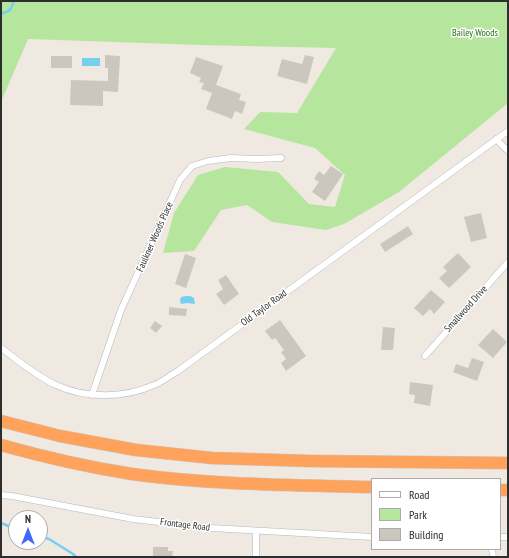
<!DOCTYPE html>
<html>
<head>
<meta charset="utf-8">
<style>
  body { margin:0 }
  #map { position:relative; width:509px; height:558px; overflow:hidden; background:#efe9e1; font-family:"PT Sans Narrow",sans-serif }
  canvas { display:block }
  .frame { position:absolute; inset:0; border:2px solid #2e2e2e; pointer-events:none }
  .legend { position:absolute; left:371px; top:478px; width:130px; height:72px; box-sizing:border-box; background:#fff; border:1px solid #ababab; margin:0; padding:5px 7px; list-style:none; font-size:12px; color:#2e2e2e }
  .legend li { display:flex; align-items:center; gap:8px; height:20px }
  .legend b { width:20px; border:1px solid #ababab }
  .north { position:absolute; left:8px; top:510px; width:40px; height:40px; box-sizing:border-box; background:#fff; border:1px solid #ababab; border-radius:50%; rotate:0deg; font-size:11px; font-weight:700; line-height:16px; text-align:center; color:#2e2e2e }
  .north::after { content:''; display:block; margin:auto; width:14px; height:18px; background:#4264fb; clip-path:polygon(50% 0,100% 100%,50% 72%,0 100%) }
</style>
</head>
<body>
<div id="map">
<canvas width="509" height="558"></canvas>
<div class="frame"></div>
<ul class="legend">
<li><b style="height:5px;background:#fff"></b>Road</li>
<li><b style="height:11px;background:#b6e59e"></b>Park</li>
<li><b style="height:11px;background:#cbc7bf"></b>Building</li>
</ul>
<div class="north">N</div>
</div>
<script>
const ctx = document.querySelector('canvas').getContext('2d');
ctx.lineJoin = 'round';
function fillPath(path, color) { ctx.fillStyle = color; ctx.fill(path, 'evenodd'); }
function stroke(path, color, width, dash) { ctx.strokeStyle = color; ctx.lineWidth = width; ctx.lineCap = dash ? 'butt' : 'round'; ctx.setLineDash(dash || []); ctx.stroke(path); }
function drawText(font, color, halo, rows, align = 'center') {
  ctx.font = font + ' "PT Sans Narrow",sans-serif'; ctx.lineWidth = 3; ctx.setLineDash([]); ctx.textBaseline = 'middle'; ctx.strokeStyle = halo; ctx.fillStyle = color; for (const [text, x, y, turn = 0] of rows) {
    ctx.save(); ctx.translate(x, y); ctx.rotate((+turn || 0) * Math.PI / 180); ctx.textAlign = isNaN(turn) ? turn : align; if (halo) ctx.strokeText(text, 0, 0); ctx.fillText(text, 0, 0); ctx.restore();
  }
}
fillPath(new Path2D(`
  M 1,1 L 508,1 L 508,103 L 399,192 L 344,224 L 326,230 L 272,222 L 247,205 L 221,210 L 194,251 L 163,253 L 174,213 L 198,175 L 225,167 L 278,172 L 309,204 L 335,207 L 345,175 L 315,148 L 244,129 L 260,112 L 297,113 L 336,48 L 201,45 L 28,39 L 1,102 Z`), '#b6e59e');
fillPath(new Path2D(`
  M 82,58 L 100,58 L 100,66 L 82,66 Z
  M 186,296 L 190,296 L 194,298 L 195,304 L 187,303 L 181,304 L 180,300 L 181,297 Z`), '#75cff0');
stroke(new Path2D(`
  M 1,14 L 10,10 L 14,1
  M 1,523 L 16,529
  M 40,536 L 49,539 L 73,554 L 76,557`), '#75cff0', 2.5);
fillPath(new Path2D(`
  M 105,55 L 120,56 L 118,92 L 103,91 L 103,106 L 70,105 L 71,80 L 108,81 L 108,68 L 105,68 Z
  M 305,55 L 314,57 L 307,84 L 277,76 L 282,59 L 302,64 Z
  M 51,56 L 72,56 L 72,68 L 51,68 Z
  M 196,57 L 223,66 L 216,85 L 241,94 L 239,100 L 246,102 L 242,114 L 235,111 L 232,119 L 206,109 L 212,93 L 201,89 L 204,83 L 199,82 L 201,78 L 190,73 Z
  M 331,166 L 343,174 L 325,201 L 312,192 L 319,182 L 314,179 L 319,171 L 324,175 Z
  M 481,213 L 487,238 L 471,242 L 464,217 Z
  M 408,226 L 413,234 L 385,252 L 380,244 Z
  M 458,253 L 471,267 L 449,288 L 439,278 L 447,271 L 443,267 Z
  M 185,254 L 196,258 L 186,288 L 175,284 Z
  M 226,275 L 239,294 L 224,305 L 216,294 L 223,289 L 218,280 Z
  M 431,290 L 445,302 L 434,314 L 430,309 L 423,316 L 414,308 Z
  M 169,307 L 187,309 L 186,316 L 169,315 Z
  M 280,320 L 306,356 L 286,371 L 281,363 L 286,359 L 281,352 L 284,350 L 275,338 L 272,340 L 265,331 Z
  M 155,321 L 162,326 L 156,333 L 150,328 Z
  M 383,327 L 395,328 L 393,350 L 381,350 Z
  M 493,329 L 507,342 L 493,358 L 478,345 Z
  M 472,358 L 484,362 L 477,381 L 453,372 L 456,364 L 468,368 Z
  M 410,382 L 433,385 L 430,406 L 414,403 L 415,395 L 409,394 Z
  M 153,547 L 168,547 L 168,551 L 173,551 L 172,557 L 153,557 Z`), '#cbc7bf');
const street = new Path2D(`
  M 496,139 L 508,151
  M 1,348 C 19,361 36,376 56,385 C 86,399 125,398 154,385 C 163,382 170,375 178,371 L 508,131
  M 425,356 L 508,262
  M 92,395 L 121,310 L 180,180 L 192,166 L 208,161 L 231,158 L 257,159 L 281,158
  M 1,495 L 12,496 L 133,519 L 211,528 L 372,537
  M 500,537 L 508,537
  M 492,549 L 493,557
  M 256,557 L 256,531`);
const highway = new Path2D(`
  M 1,421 L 60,436 L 136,450 L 212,458 L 310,461 L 508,463
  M 1,445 C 44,457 87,467 132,474 C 211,485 292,485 372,487
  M 500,490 L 508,490`);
stroke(street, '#b4b7c1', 7);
stroke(highway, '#c9c9c9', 13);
stroke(street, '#fff', 6);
stroke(highway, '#ffa35c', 12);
drawText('10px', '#2c6e1b', '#fff', [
  ["Bailey Woods",475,33]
]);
drawText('10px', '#2e2e2e', '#fff', [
  ["Faulkner Woods Place",155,237,-66],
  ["Old Taylor Road",264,308,-36],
  ["Smallwood Drive",466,309,-48],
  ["Frontage Road",185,525,7]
]);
</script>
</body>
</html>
